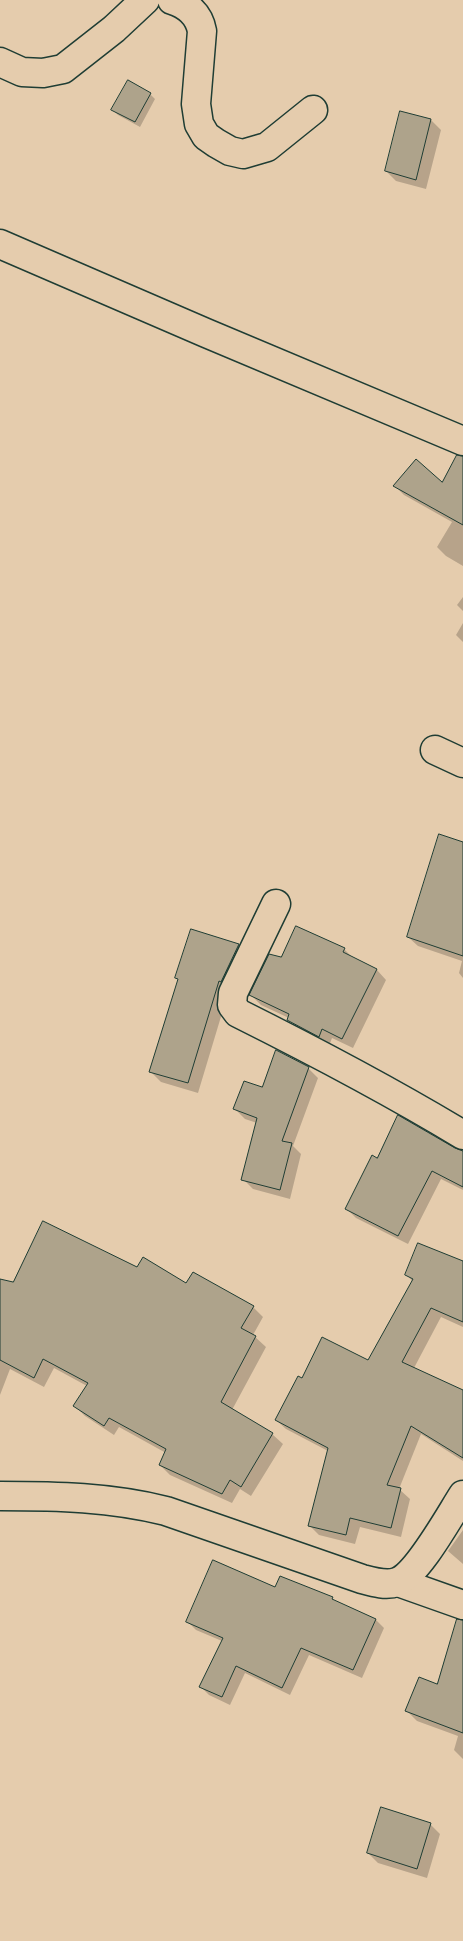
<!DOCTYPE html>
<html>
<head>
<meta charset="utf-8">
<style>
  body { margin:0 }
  canvas { display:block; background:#e5ccad }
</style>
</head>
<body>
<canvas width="463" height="1941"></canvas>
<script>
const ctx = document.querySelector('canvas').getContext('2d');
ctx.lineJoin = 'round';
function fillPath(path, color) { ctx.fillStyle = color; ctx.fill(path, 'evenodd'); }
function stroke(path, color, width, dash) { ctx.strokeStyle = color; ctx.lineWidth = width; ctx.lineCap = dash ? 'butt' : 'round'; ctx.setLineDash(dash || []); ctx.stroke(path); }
fillPath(new Path2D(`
  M 150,94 L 155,99 L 140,127 L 118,115 L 113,110 Z
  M 431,120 L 441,130 L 426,189 L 396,181 L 386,171 Z
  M 463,481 L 463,566 L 446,556 L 437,547 L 452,522 L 404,495 L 395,486 Z
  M 463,597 L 463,611 L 457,605 Z
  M 463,623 L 463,642 L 456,635 Z
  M 463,844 L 463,978 L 459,973 L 462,961 L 418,946 L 408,937 Z
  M 191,931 L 239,945 L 248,955 L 229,990 L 198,1093 L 161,1082 L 151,1072 L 179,981 L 177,978 Z
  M 344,949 L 353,958 L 377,970 L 386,980 L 353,1048 L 332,1038 L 329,1046 L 298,1030 L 289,1018 L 261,1005 L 251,995 L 282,959 Z
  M 308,1068 L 318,1078 L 293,1146 L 301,1154 L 290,1199 L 253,1189 L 243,1179 L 257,1123 L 245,1119 L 235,1109 L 263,1089 Z
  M 463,1154 L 463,1190 L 441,1179 L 408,1244 L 356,1218 L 347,1209 L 377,1159 Z
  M 463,1262 L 463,1327 L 441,1317 L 414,1368 L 463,1392 L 463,1461 L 421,1434 L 399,1489 L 410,1499 L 401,1537 L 360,1527 L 355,1544 L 319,1535 L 310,1526 L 328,1451 L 286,1429 L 276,1420 L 303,1380 L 369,1362 L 413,1282 L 407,1275 Z
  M 138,1269 L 253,1307 L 263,1317 L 253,1335 L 266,1347 L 232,1410 L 272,1434 L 283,1444 L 251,1496 L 240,1489 L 232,1503 L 170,1475 L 160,1465 L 166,1453 L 119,1427 L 114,1435 L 85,1416 L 75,1406 L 87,1386 L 54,1368 L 44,1387 L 10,1369 L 0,1395 L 0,1281 L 14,1283 Z
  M 463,1530 L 463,1564 L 448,1551 Z
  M 276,1589 L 332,1598 L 335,1602 L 376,1620 L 384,1628 L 362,1678 L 309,1655 L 290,1695 L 245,1673 L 230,1705 L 209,1695 L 201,1687 L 222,1641 L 196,1630 L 188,1622 Z
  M 463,1629 L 463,1759 L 454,1750 L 458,1736 L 417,1721 L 407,1711 L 438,1685 Z
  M 430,1824 L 440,1834 L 427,1878 L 378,1863 L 368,1853 Z`), '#0003');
const building = new Path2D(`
  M 128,80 L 151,93 L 135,122 L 111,110 Z
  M 400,111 L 431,119 L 416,180 L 385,171 Z
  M 457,455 L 463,456 L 463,525 L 393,486 L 416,459 L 442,482 Z
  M 439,834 L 463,842 L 463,956 L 407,937 Z
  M 296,926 L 345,948 L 343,952 L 377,969 L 342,1039 L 322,1029 L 319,1037 L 287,1020 L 289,1014 L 249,995 L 269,954 L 281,957 Z
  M 191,929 L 239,944 L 221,982 L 219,981 L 188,1083 L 149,1072 L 178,979 L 175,978 Z
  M 276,1050 L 309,1067 L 282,1141 L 292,1143 L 280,1190 L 241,1180 L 257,1118 L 233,1109 L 244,1081 L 262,1087 Z
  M 398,1115 L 455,1148 L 463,1151 L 463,1187 L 432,1171 L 398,1236 L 345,1209 L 372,1155 L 377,1158 Z
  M 43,1221 L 137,1267 L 143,1257 L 186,1283 L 193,1272 L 254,1306 L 241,1328 L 256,1336 L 221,1402 L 273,1433 L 241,1487 L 230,1480 L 222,1494 L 159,1465 L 166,1449 L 109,1418 L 104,1426 L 73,1406 L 88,1383 L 43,1359 L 34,1378 L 0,1360 L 0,1279 L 13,1282 Z
  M 418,1243 L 463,1261 L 463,1322 L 431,1308 L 402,1362 L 463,1390 L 463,1458 L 411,1426 L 387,1485 L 401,1488 L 391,1528 L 350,1518 L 346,1535 L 308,1526 L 328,1448 L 275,1420 L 298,1376 L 302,1378 L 322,1337 L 368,1360 L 413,1279 L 405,1275 Z
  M 213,1560 L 275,1587 L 280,1576 L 333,1597 L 332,1599 L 376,1619 L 353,1670 L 301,1648 L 282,1688 L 236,1666 L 222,1697 L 199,1687 L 223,1638 L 186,1622 Z
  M 457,1619 L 463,1620 L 463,1733 L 405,1711 L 419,1677 L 437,1684 Z
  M 381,1807 L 431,1823 L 417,1869 L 367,1853 Z`);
fillPath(building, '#aea38b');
stroke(building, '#1f3d34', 1);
const street = new Path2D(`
  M 172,0 C 188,5 199,15 202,31 L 196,104 L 199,124 L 206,136 L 216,143 L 230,151 L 243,154 L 267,147 L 313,110
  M 0,62 L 22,72 L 43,73 L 63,69 L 114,29 L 145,0
  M 0,244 L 206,333 L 463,441
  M 435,750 L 463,763
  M 276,904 L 233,993 L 232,1005 L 238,1013 C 314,1051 390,1091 463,1135
  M 398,1582 L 463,1605`);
const secondary = new Path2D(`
  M 0,1496 C 56,1496 111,1497 166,1511 L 362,1579 C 373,1582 386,1586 397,1582 C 418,1574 450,1515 463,1495`);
stroke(street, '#1f3d34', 31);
stroke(secondary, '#1f3d34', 31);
stroke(street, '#e5ccad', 28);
stroke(secondary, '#e5ccad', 28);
</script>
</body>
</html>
